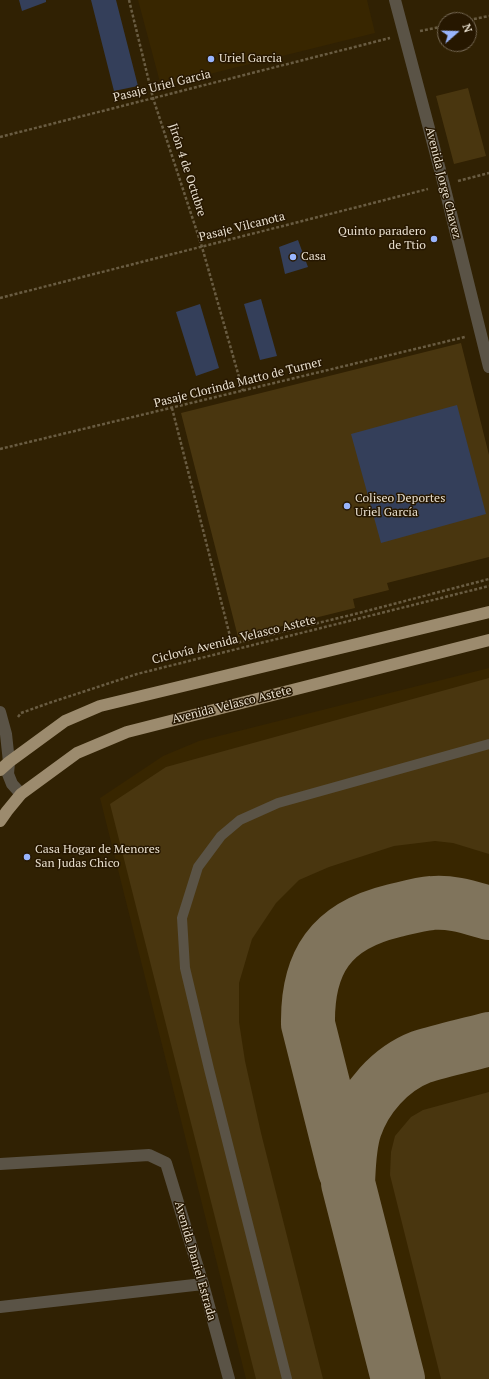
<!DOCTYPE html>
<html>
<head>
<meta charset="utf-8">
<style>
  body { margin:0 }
  #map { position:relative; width:489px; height:1379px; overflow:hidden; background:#302103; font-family:"PT Serif",serif }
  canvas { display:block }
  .north { position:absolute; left:437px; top:12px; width:40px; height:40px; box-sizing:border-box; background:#261700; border:1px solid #746752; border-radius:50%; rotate:70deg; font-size:11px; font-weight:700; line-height:16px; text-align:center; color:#e8dfce }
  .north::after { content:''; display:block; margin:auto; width:14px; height:18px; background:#99b5fd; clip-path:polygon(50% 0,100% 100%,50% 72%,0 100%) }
</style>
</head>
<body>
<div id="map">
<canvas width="489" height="1379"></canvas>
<div class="north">N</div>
</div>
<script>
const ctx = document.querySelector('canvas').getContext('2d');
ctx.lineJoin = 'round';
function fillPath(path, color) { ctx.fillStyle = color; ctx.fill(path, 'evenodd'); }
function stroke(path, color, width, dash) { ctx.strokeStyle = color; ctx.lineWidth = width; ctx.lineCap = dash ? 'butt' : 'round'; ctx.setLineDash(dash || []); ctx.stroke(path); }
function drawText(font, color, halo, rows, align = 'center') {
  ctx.font = font + ' "PT Serif",serif'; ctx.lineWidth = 3; ctx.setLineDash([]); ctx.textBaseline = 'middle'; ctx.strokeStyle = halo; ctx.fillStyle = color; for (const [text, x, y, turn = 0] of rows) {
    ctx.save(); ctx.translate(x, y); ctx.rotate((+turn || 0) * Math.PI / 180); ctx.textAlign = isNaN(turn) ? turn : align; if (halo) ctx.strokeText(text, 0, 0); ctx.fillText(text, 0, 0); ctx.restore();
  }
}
fillPath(new Path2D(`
  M 138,0 L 367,0 L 375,33 L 161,86 Z
  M 489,668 L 489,1379 L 246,1379 L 100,798 L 163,756 L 199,741 Z`), '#382600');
fillPath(new Path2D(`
  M 468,88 L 486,156 L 454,164 L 436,96 Z
  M 461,343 L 489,455 L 489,557 L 387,583 L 389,590 L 353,599 L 355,608 L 238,637 L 181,413 Z
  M 489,678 L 489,854 L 453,843 L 435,841 L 394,846 L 329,867 L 299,880 L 276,903 L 252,939 L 239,983 L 239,1022 L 245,1061 L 261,1133 L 323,1379 L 256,1379 L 110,804 L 166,767 Z
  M 489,1092 L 489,1379 L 441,1379 L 390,1175 L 391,1152 L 395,1136 L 411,1117 L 423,1110 Z`), '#49360f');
stroke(new Path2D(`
  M 345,1171 L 308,1024 C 307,962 331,926 393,911 C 406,908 419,904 432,903 C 451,901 471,908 489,913
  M 398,1379 L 348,1183 C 349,1165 349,1146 355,1128 C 365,1098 390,1069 421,1057 C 443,1050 467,1045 489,1039`), '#80745c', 54);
fillPath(new Path2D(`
  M 19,0 L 46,0 L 46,2 L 22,11 Z
  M 91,0 L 116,0 L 138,86 L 114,91 Z
  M 298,240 L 308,267 L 285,274 L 279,247 Z
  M 261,299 L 277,356 L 260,360 L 244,304 Z
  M 200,304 L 219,368 L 196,376 L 176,312 Z
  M 457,405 L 486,514 L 381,543 L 351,434 Z`), '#343f5a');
stroke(new Path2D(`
  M 129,0 L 153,98 L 202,247 L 243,391
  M 469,20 L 489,16
  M 420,31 L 445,26
  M 0,137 L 390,38
  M 458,181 L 489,173
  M 0,298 L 428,189
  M 172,408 L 232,644 L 359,613 L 489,579
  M 0,449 L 465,337
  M 18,717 L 21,713 L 49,703 L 137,674 L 489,586`), '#695c42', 2.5, [3, 2]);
stroke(new Path2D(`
  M 287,1379 L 209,1069 L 185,968 L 182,918 L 198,867 L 221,836 L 240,820 L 278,803 L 489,744`), '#5a5346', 10);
stroke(new Path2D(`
  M 0,712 L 6,734 L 9,762 L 8,774 L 12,784 L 21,794
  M 0,1164 L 149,1155 L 166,1163 L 203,1284 L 229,1379
  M 0,1307 L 203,1284`), '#5a5346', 12);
stroke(new Path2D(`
  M 395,0 L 444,185 L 489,367`), '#5a5346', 12);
stroke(new Path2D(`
  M 0,770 L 9,762 L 65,721 L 100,706 L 489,612
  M 0,821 L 7,811 L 21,794 L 77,753 L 127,732 L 489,640`), '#9c8b6e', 12);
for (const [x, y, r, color] of [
  [211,59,4,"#99b5fd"],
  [434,239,4,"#99b5fd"],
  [293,257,4,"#99b5fd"],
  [347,506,4,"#99b5fd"],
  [27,857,4,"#99b5fd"]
]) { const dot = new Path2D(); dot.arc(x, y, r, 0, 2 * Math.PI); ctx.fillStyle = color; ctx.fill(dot); stroke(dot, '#261700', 1.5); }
drawText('12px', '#e8dfce', '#261700', [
  ["Uriel Garcia",219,59],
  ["Quinto paradero",426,232,"right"],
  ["de Ttio",426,246,"right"],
  ["Casa",301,257],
  ["Coliseo Deportes",355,499],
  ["Uriel García",355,513],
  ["Casa Hogar de Menores",35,850],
  ["San Judas Chico",35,864]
], 'left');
drawText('12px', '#e8dfce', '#261700', [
  ["Pasaje Uriel Garcia",162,86,-14],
  ["Jirón 4 de Octubre",187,170,72],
  ["Avenida Jorge Chavez",443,183,76],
  ["Pasaje Vilcanota",242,227,-14],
  ["Pasaje Clorinda Matto de Turner",238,383,-14],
  ["Ciclovía Avenida Velasco Astete",234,640,-14],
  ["Avenida Velasco Astete",232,705,-14],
  ["Avenida Daniel Estrada",195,1261,74]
]);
</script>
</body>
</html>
